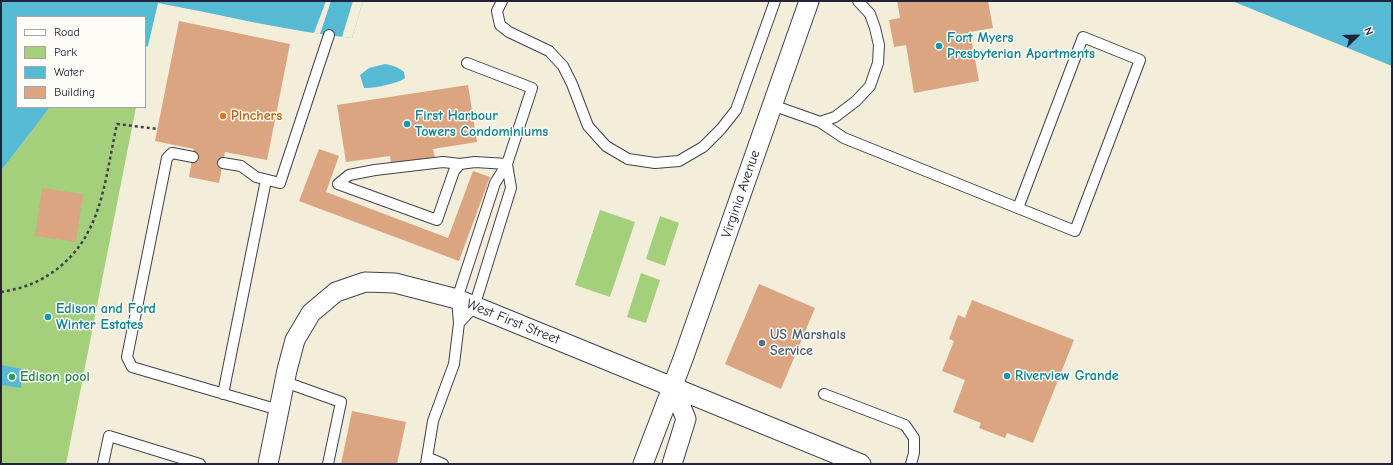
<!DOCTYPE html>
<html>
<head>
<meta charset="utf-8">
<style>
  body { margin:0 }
  #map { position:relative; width:1393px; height:465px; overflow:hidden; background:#f2eed9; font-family:"Comic Neue",sans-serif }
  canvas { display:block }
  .frame { position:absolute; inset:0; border:2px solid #22223b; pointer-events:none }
  .legend { position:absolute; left:16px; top:16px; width:130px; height:92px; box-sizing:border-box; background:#fdfcf7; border:1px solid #a5a5ac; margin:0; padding:5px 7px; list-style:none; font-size:12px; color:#22223b }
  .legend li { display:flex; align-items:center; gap:8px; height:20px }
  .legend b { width:20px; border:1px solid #a5a5ac }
  .north { position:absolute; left:1337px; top:16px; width:40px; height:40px; -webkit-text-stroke:3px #fdfcf7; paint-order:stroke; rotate:67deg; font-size:11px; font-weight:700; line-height:16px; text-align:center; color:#22223b }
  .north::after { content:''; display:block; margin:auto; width:14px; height:18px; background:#22223b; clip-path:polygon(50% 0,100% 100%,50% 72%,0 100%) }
</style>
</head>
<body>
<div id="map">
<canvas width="1393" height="465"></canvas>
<div class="frame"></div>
<ul class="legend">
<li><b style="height:5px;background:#fff"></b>Road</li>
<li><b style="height:11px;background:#a4d07c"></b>Park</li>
<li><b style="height:11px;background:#56bad4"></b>Water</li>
<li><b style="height:11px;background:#daa580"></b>Building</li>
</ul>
<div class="north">N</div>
</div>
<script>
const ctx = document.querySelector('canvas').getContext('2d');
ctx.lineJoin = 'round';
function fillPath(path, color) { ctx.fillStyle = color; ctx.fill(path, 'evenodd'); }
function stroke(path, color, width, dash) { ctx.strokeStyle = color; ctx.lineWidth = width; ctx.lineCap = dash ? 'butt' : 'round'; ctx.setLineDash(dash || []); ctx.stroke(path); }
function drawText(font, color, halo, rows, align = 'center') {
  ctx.font = font + ' "Comic Neue",sans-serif'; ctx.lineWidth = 3; ctx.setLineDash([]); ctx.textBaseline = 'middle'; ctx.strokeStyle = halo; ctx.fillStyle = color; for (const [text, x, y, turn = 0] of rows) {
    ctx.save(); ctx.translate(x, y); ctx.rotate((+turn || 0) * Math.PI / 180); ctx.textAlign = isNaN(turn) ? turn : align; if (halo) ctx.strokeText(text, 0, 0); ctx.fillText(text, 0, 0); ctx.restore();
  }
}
fillPath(new Path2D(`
  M 50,107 L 136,107 L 66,464 L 1,464 L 1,171 Z
  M 600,210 L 635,222 L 610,297 L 575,285 Z
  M 660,216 L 679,223 L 665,266 L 646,259 Z
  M 641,273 L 660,280 L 646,323 L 627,317 Z`), '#a4d07c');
fillPath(new Path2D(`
  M 1,1 L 363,1 L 352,38 C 286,31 223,15 158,3 L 148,46 L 145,47 L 145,17 L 17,17 L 17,107 L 50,107 L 1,171 Z
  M 1232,1 L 1392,1 L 1392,66 Z
  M 385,64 C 392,65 398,67 404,72 L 405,78 C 400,83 371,89 364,88 L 360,75 L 369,68 Z
  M 1,365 L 23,369 L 21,388 L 1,385 Z`), '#56bad4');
fillPath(new Path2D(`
  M 326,1 L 331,1 L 320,34 L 314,33 Z
  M 353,1 L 363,1 L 352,38 L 342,37 Z`), '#f2eed9');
fillPath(new Path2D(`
  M 897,1 L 988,1 L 993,28 L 970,32 L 979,81 L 914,93 L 906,45 L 894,47 L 889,20 L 900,18 Z
  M 179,21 L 290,44 L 267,160 L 225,152 L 219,183 L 189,177 L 194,149 L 155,141 Z
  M 468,85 L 477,142 L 433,149 L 435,157 L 391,163 L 390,156 L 346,162 L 337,105 Z
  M 319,149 L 339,156 L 326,192 L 448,238 L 473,171 L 490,177 L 459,261 L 299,201 Z
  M 42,188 L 83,194 L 76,242 L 35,236 Z
  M 759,284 L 815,308 L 781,389 L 725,364 Z
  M 972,300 L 1074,340 L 1033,443 L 1007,433 L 1005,438 L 979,428 L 981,423 L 953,412 L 965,380 L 942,371 L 954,341 L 949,339 L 958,315 L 965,318 Z
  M 352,411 L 406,422 L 397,464 L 341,464 Z`), '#daa580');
const service = new Path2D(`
  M 502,1 L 497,11 L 500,25 L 509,32 L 549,51 L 563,66 L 572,84 L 588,126 L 606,146 L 628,159 L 655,163 L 679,161 L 703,147 L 721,129 L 736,110 L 775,1
  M 467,63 L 532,88 L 507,164 L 495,183 L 457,299 L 459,323 L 474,307 L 511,188 L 507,164
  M 772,105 L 820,122 L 844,138 L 1075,231 L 1140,60 L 1083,37 L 1018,208
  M 820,122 L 835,117 L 856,101 L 870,86 L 878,63 L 879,45 L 875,28 L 870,14 L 858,1
  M 193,157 L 172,153 L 167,158 L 127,357 L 132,367 L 279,410
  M 223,163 L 241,166 L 256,177 L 280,183 L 329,35
  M 338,184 L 437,220 L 454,171 L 460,164 L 475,162 L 507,164
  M 338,184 L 349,175 L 375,170 L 443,162 L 460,164
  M 285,382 L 341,402 L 328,464
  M 223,394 L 266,180
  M 824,394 L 905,425 L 914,438 L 914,453 L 911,464
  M 427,457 L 443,464
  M 103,464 L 109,436 L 200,464
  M 426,464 L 433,421 L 454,364 L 459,323`);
const minor = new Path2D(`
  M 268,464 L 287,370 L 295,340 L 311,313 L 336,292 L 365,282 L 395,283 L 457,299 L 861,464
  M 643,464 L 683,359 L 809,1
  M 672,464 L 686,419 L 673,387`);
stroke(service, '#414153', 12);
stroke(minor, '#414153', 21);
stroke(new Path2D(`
  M 1,292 C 13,290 25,287 36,282 C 102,249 103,187 117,124 L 158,129`), '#414153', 2.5, [3, 3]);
stroke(service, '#fff', 10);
stroke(minor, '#fff', 19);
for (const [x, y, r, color] of [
  [939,46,4,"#0f9aa8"],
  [223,116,4,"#e8710a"],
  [407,124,4,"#0f9aa8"],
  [48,317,4,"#0f9aa8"],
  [762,343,4,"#5c6f8a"],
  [1007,376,4,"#0f9aa8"],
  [12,377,4,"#2e9e5b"]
]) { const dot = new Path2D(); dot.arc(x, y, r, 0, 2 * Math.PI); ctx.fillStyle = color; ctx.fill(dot); stroke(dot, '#fdfcf7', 1.5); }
drawText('bold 14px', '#0d838f', '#fdfcf7', [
  ["Fort Myers",947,38],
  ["Presbyterian Apartments",947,54],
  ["First Harbour",415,116],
  ["Towers Condominiums",415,132],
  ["Edison and Ford",56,309],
  ["Winter Estates",56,325],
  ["Riverview Grande",1015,376]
], 'left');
drawText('bold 14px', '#c56008', '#fdfcf7', [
  ["Pinchers",231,116]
], 'left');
drawText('14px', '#22223b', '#fdfcf7', [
  ["Virginia Avenue",741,194,-71],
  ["West First Street",513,322,22]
]);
drawText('bold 14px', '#4e5e75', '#fdfcf7', [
  ["US Marshals",770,335],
  ["Service",770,351]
], 'left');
drawText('bold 14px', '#27864d', '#fdfcf7', [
  ["Edison pool",20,377]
], 'left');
</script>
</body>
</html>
